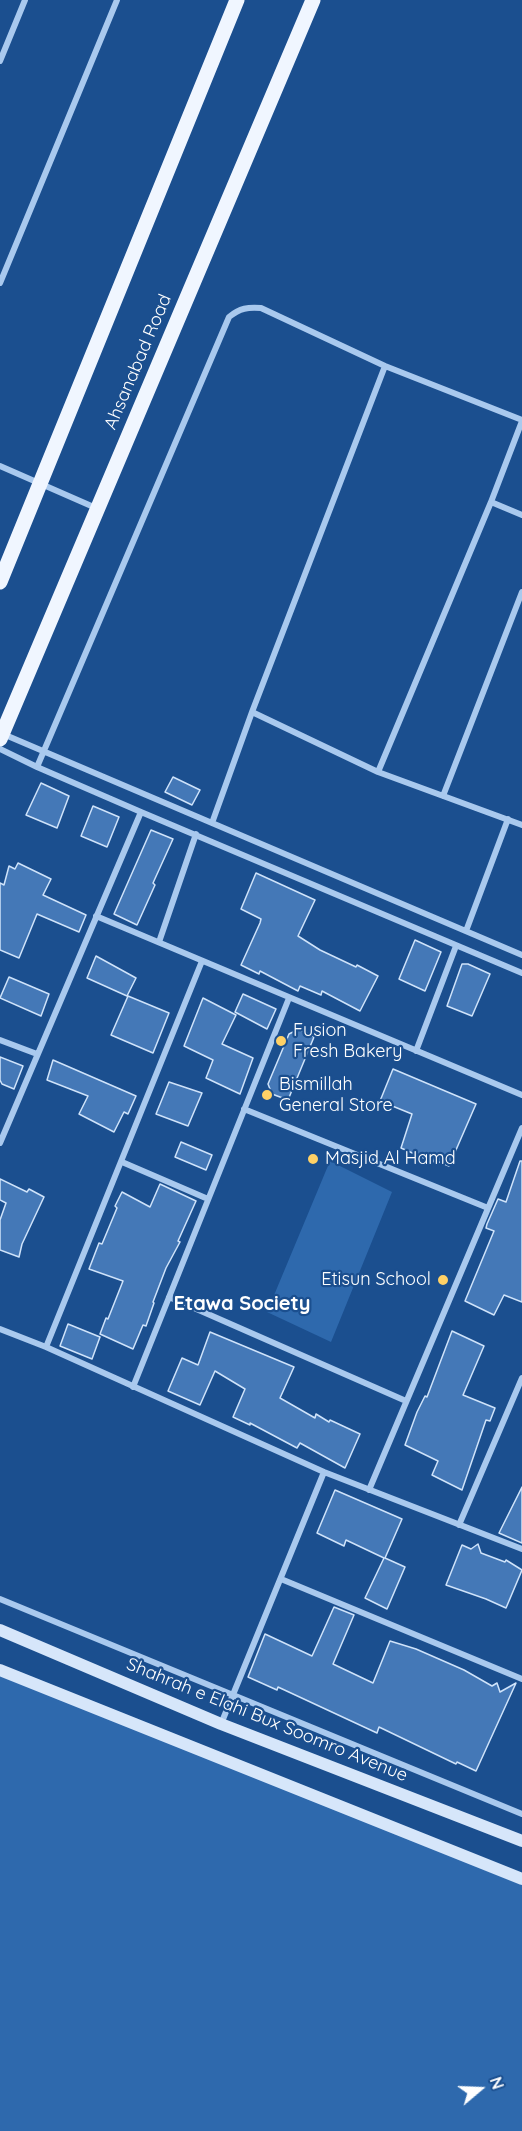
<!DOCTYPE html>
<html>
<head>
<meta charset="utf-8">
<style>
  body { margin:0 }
  #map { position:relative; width:522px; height:2131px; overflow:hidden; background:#1b4f8f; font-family:Quicksand,sans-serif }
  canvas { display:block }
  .north { position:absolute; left:450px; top:2059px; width:60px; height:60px; -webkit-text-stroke:4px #1b4f8f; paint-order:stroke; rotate:71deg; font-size:16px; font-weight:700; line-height:24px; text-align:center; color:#fff }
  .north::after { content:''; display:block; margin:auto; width:21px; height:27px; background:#fff; clip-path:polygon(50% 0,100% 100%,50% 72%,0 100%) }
</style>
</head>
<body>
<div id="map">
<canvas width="522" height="2131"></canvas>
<div class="north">N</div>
</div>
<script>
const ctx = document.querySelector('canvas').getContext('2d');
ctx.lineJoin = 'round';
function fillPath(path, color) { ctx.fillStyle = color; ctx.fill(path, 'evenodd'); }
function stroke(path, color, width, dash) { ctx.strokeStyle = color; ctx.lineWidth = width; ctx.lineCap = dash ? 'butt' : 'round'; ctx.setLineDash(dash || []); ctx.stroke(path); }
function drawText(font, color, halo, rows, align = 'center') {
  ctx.font = font + ' Quicksand,sans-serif'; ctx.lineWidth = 4.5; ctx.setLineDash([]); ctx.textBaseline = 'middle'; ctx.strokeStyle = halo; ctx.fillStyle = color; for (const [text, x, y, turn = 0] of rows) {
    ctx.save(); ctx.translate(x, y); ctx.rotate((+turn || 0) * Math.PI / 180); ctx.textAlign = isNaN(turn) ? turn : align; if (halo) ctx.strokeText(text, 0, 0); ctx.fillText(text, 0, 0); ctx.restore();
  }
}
fillPath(new Path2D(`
  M 330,1161 L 392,1192 L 331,1342 L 267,1312 Z
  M 0,1674 L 522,1885 L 522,2131 L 0,2131 Z`), '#2e69ad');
const building = new Path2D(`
  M 173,777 L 200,790 L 192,805 L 165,792 Z
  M 41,783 L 69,796 L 57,828 L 26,815 Z
  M 93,806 L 119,817 L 107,847 L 81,836 Z
  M 151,830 L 173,839 L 153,883 L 155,885 L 137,925 L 114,914 Z
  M 18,863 L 51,879 L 43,895 L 86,915 L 79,932 L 37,914 L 19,958 L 0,950 L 0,883 L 4,885 L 9,866 L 15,869 Z
  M 256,873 L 315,900 L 298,936 L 320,950 L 356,967 L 357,965 L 378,976 L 360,1011 L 322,991 L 321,995 L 300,986 L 298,991 L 260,971 L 259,974 L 241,965 L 260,923 L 261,919 L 241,909 Z
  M 415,940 L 441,952 L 425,991 L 399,979 Z
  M 96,956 L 136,978 L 127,996 L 87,978 Z
  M 462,964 L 468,964 L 490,974 L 472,1016 L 447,1006 Z
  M 9,977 L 49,994 L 41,1016 L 0,998 Z
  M 243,994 L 276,1009 L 267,1029 L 235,1012 Z
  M 128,996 L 169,1013 L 153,1053 L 111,1035 Z
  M 203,998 L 236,1015 L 222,1044 L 253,1058 L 240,1094 L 206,1078 L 213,1060 L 184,1046 Z
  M 299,1029 L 314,1037 L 288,1100 L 272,1094 L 268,1084 L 289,1034 Z
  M 0,1057 L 23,1066 L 14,1089 L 2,1084 L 0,1080 Z
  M 53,1060 L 136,1096 L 128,1114 L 124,1112 L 114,1132 L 79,1114 L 88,1096 L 47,1080 Z
  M 393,1069 L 476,1104 L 449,1166 L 434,1160 L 433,1162 L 401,1148 L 412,1114 L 380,1101 Z
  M 169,1082 L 202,1093 L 188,1126 L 156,1114 Z
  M 181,1142 L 212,1155 L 206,1170 L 175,1157 Z
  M 520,1161 L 522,1161 L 522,1302 L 504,1295 L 494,1315 L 465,1301 L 494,1231 L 486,1228 L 487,1224 L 498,1199 L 506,1202 Z
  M 0,1179 L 27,1192 L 29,1189 L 44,1197 L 22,1244 L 19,1257 L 0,1250 L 0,1220 L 6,1203 L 0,1200 Z
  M 160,1184 L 196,1201 L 178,1241 L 180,1242 L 166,1268 L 153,1302 L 154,1303 L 146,1326 L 143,1325 L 133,1349 L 100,1334 L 106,1318 L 108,1319 L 123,1281 L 89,1269 L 99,1243 L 102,1244 L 117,1208 L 115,1206 L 122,1192 L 150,1207 Z
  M 68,1324 L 100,1337 L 92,1359 L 60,1346 Z
  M 452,1331 L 484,1346 L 463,1395 L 495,1408 L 490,1421 L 486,1420 L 462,1490 L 432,1475 L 438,1461 L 405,1445 L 417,1412 L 425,1396 L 427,1397 Z
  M 210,1332 L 294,1367 L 280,1398 L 315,1418 L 316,1414 L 329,1422 L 330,1420 L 360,1434 L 345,1468 L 300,1443 L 297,1448 L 250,1423 L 250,1425 L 233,1417 L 245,1389 L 215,1371 L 200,1405 L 168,1391 L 182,1358 L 198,1365 Z
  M 522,1487 L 522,1543 L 499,1533 Z
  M 335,1490 L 402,1519 L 385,1558 L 405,1567 L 387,1609 L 365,1598 L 384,1558 L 346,1540 L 344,1546 L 317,1533 Z
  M 478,1544 L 481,1553 L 505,1562 L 506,1560 L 522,1570 L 506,1608 L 486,1599 L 446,1585 L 462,1545 L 471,1549 Z
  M 334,1607 L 354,1615 L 333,1664 L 373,1683 L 390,1641 L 416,1649 L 464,1670 L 492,1686 L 497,1683 L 500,1692 L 516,1683 L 476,1771 L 457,1762 L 456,1764 L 379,1727 L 377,1733 L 278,1687 L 277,1690 L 248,1677 L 265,1634 L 312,1656 Z`);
fillPath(building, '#4478b7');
stroke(building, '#cfe3fa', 1.5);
stroke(new Path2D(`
  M 0,61 L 25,0
  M 0,283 L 117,0
  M 0,466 L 96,508
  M 491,502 L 522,515
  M 252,712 L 378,772 L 522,825
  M 3,734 L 522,955
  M 0,749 L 37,767 L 141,812 L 522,973
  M 37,767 L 229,317 C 240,308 248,307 261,308 L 385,366 L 522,420
  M 378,772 L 491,502 L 522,421
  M 443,796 L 522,592
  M 212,823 L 252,712 L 385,366
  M 96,916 L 522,1095
  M 466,931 L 508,819
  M 159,942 L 196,834
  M 0,1040 L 37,1054
  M 416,1051 L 456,946
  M 244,1109 L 488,1208
  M 0,1143 L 141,812
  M 122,1162 L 208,1199
  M 169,1297 L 406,1401
  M 0,1329 L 46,1347 L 324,1472 L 522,1549
  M 46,1347 L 202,961
  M 133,1387 L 289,998
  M 369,1490 L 522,1128
  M 459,1525 L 522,1378
  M 281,1579 L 522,1679
  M 0,1599 L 522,1814
  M 221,1724 L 324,1472`), '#a9c9ee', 6);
stroke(new Path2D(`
  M 0,1630 L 221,1724 L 522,1841
  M 0,1670 L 522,1879`), '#d6e6fa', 12);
stroke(new Path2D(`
  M 0,582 L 237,0
  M 0,739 L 313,0`), '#f0f6ff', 15);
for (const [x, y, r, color] of [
  [281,1041,6,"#ffd166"],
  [267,1095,6,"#ffd166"],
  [313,1159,6,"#ffd166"],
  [443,1280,6,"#ffd166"]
]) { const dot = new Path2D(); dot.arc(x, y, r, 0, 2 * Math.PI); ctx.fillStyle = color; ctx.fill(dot); stroke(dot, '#1b4f8f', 2); }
drawText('18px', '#fff', '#1b4f8f', [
  ["Ahsanabad Road",138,362,-67],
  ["Shahrah e Elahi Bux Soomro Avenue",267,1720,22]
]);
drawText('18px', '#fff', '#1b4f8f', [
  ["Fusion",293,1031],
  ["Fresh Bakery",293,1052],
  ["Bismillah",279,1085],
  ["General Store",279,1106],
  ["Masjid Al Hamd",325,1159],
  ["Etisun School",431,1280,"right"]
], 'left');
drawText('bold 20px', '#fff', '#1b4f8f', [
  ["Etawa Society",242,1304]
]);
</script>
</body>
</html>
